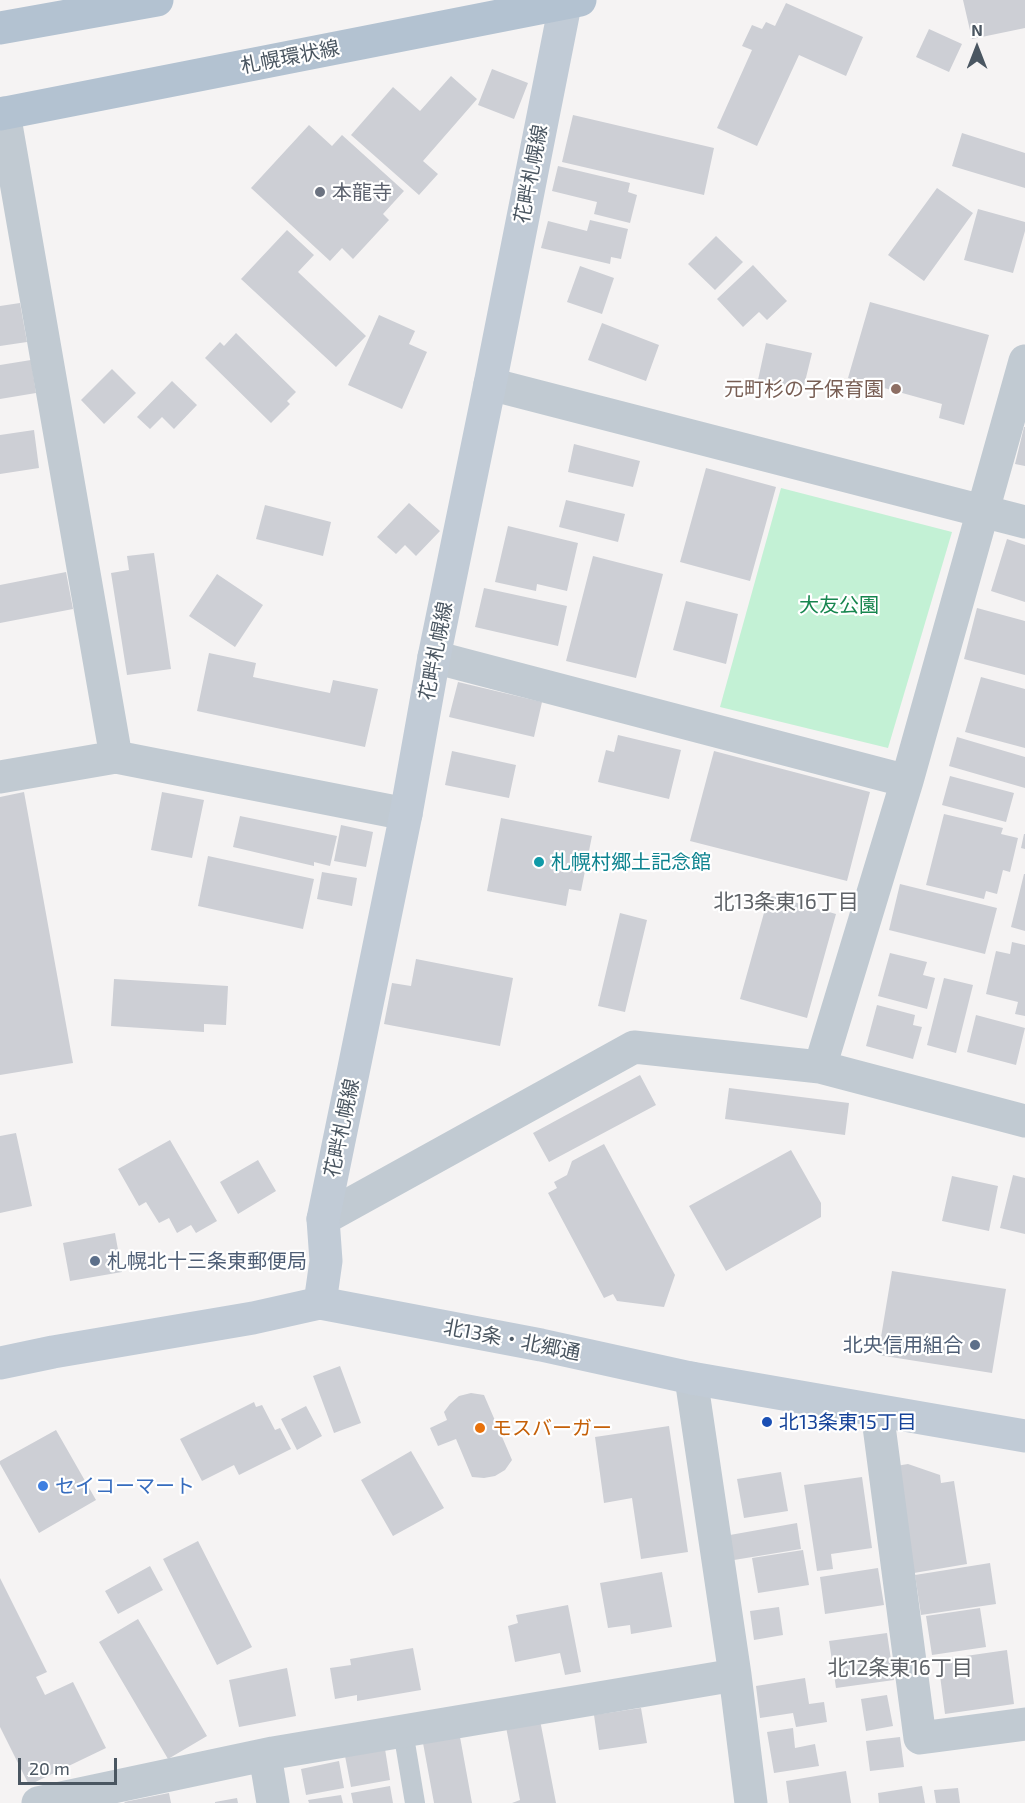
<!DOCTYPE html>
<html>
<head>
<meta charset="utf-8">
<style>
  body { margin:0 }
  #map { position:relative; width:1025px; height:1803px; overflow:hidden; background:#f5f3f3; font-family:"Exo 2",sans-serif }
  canvas { display:block }
  .north { position:absolute; left:947px; top:18px; width:60px; height:60px; -webkit-text-stroke:4px #fff; paint-order:stroke; rotate:0deg; font-size:16px; font-weight:700; line-height:24px; text-align:center; color:#4a5661 }
  .north::after { content:''; display:block; margin:auto; width:21px; height:27px; background:#4a5661; clip-path:polygon(50% 0,100% 100%,50% 72%,0 100%) }
  .scale { position:absolute; left:18px; top:1758px; width:99px; height:27px; box-sizing:border-box; border:3px solid #4a5661; border-top:0; padding-left:8px; font-size:18px; line-height:21px; white-space:nowrap; color:#4a5661; -webkit-text-stroke:4px #fff; paint-order:stroke }
</style>
</head>
<body>
<div id="map">
<canvas width="1025" height="1803"></canvas>
<div class="north">N</div>
<div class="scale">20 m</div>
</div>
<script>
const ctx = document.querySelector('canvas').getContext('2d');
ctx.lineJoin = 'round';
function fillPath(path, color) { ctx.fillStyle = color; ctx.fill(path, 'evenodd'); }
function stroke(path, color, width, dash) { ctx.strokeStyle = color; ctx.lineWidth = width; ctx.lineCap = dash ? 'butt' : 'round'; ctx.setLineDash(dash || []); ctx.stroke(path); }
function drawText(font, color, halo, rows, align = 'center') {
  ctx.font = font + ' "Exo 2","Noto Sans JP",sans-serif'; ctx.lineWidth = 4.5; ctx.setLineDash([]); ctx.textBaseline = 'middle'; ctx.strokeStyle = halo; ctx.fillStyle = color; for (const [text, x, y, turn = 0] of rows) {
    ctx.save(); ctx.translate(x, y); ctx.rotate((+turn || 0) * Math.PI / 180); ctx.textAlign = isNaN(turn) ? turn : align; if (halo) ctx.strokeText(text, 0, 0); ctx.fillText(text, 0, 0); ctx.restore();
  }
}
fillPath(new Path2D(`
  M 781,488 L 952,532 L 888,748 L 720,707 Z`), '#c3f1d5');
fillPath(new Path2D(`
  M 963,0 L 1025,0 L 1025,28 L 972,39 Z
  M 786,3 L 863,37 L 846,76 L 799,55 L 757,146 L 717,128 L 752,50 L 742,46 L 752,25 L 762,29 L 766,22 L 775,26 Z
  M 929,29 L 962,44 L 949,72 L 916,57 Z
  M 492,69 L 528,83 L 514,119 L 478,105 Z
  M 451,76 L 477,99 L 423,161 L 438,174 L 419,195 L 351,135 L 393,87 L 420,111 Z
  M 573,115 L 714,148 L 704,195 L 562,162 Z
  M 309,125 L 332,146 L 342,135 L 404,191 L 383,214 L 389,220 L 353,259 L 342,248 L 330,261 L 251,188 Z
  M 962,133 L 1025,153 L 1025,188 L 952,166 Z
  M 558,166 L 630,183 L 628,192 L 637,195 L 630,223 L 594,214 L 597,202 L 552,191 Z
  M 937,188 L 973,213 L 924,281 L 888,255 Z
  M 978,209 L 1025,222 L 1025,231 L 1013,273 L 964,260 Z
  M 590,220 L 628,229 L 621,259 L 611,257 L 610,264 L 541,248 L 548,221 L 587,231 Z
  M 287,230 L 314,255 L 298,272 L 366,336 L 336,367 L 241,279 Z
  M 716,236 L 743,262 L 715,290 L 688,264 Z
  M 753,265 L 787,301 L 767,320 L 759,312 L 743,327 L 717,299 Z
  M 580,266 L 614,278 L 602,314 L 567,302 Z
  M 870,302 L 989,335 L 964,425 L 939,418 L 942,404 L 848,378 Z
  M 20,303 L 27,342 L 0,346 L 0,306 Z
  M 379,315 L 415,331 L 409,344 L 427,352 L 402,409 L 348,385 Z
  M 602,323 L 659,345 L 646,381 L 588,360 Z
  M 236,333 L 296,392 L 287,401 L 290,404 L 271,423 L 205,358 L 220,342 L 224,346 Z
  M 766,343 L 812,353 L 803,390 L 758,380 Z
  M 31,360 L 36,393 L 0,399 L 0,365 Z
  M 112,369 L 136,393 L 104,424 L 81,400 Z
  M 172,381 L 197,405 L 174,429 L 162,417 L 150,429 L 137,417 Z
  M 1024,427 L 1025,427 L 1025,466 L 1015,464 Z
  M 34,430 L 39,468 L 0,474 L 0,435 Z
  M 574,444 L 640,461 L 633,487 L 568,472 Z
  M 706,468 L 776,487 L 750,581 L 680,562 Z
  M 566,500 L 625,514 L 618,542 L 559,527 Z
  M 409,503 L 440,531 L 416,556 L 405,545 L 396,554 L 377,537 Z
  M 265,505 L 331,522 L 323,556 L 256,539 Z
  M 508,526 L 578,543 L 567,591 L 537,584 L 536,591 L 495,582 Z
  M 1007,539 L 1025,545 L 1025,602 L 991,591 Z
  M 154,553 L 171,669 L 127,675 L 111,573 L 129,570 L 127,556 Z
  M 593,556 L 663,574 L 636,678 L 566,661 Z
  M 66,572 L 73,609 L 0,623 L 0,585 Z
  M 217,574 L 263,605 L 235,647 L 189,616 Z
  M 484,588 L 567,606 L 558,646 L 475,627 Z
  M 686,601 L 738,614 L 726,664 L 673,650 Z
  M 977,608 L 1025,621 L 1025,675 L 964,659 Z
  M 209,653 L 256,663 L 253,677 L 330,693 L 333,680 L 378,689 L 365,747 L 197,711 Z
  M 981,677 L 1025,689 L 1025,748 L 965,732 Z
  M 458,682 L 542,702 L 534,737 L 449,717 Z
  M 618,735 L 681,750 L 669,799 L 598,782 L 606,750 L 614,752 Z
  M 957,737 L 1025,757 L 1025,788 L 949,766 Z
  M 452,751 L 516,765 L 509,798 L 445,785 Z
  M 714,751 L 870,792 L 847,881 L 690,841 Z
  M 950,776 L 1014,793 L 1006,822 L 942,805 Z
  M 24,792 L 73,1063 L 0,1075 L 0,797 Z
  M 162,792 L 204,800 L 192,858 L 151,850 Z
  M 944,814 L 1003,828 L 1001,834 L 1018,838 L 1010,872 L 1003,870 L 997,894 L 986,891 L 984,899 L 926,885 Z
  M 240,816 L 337,836 L 330,866 L 314,862 L 314,866 L 233,847 Z
  M 501,818 L 592,836 L 581,891 L 569,889 L 566,906 L 487,891 Z
  M 341,825 L 373,832 L 366,867 L 334,861 Z
  M 1024,834 L 1025,834 L 1025,849 L 1021,848 Z
  M 208,856 L 314,879 L 303,929 L 198,906 Z
  M 322,872 L 357,878 L 352,906 L 317,899 Z
  M 1024,874 L 1025,874 L 1025,931 L 1011,927 Z
  M 900,884 L 997,908 L 985,954 L 889,930 Z
  M 769,895 L 836,914 L 807,1018 L 740,999 Z
  M 620,913 L 647,920 L 625,1012 L 598,1006 Z
  M 1012,942 L 1025,945 L 1025,1016 L 1015,1014 L 1018,1002 L 986,994 L 996,951 L 1010,954 Z
  M 890,953 L 927,962 L 923,975 L 935,978 L 927,1009 L 878,996 Z
  M 416,959 L 513,978 L 500,1046 L 384,1024 L 392,983 L 411,986 Z
  M 944,978 L 973,985 L 956,1053 L 927,1045 Z
  M 114,979 L 228,986 L 226,1025 L 204,1024 L 204,1032 L 111,1026 Z
  M 877,1005 L 915,1015 L 913,1025 L 922,1027 L 913,1059 L 866,1046 Z
  M 976,1015 L 1025,1028 L 1016,1065 L 967,1052 Z
  M 640,1075 L 656,1105 L 549,1162 L 533,1133 Z
  M 729,1088 L 849,1103 L 845,1135 L 725,1119 Z
  M 16,1133 L 32,1206 L 0,1213 L 0,1136 Z
  M 170,1140 L 217,1221 L 196,1233 L 191,1225 L 177,1233 L 169,1218 L 159,1223 L 146,1202 L 139,1206 L 118,1169 Z
  M 604,1144 L 675,1275 L 664,1307 L 617,1301 L 613,1294 L 604,1298 L 548,1193 L 557,1188 L 554,1182 L 567,1175 L 572,1161 Z
  M 791,1150 L 821,1203 L 821,1217 L 726,1271 L 689,1206 Z
  M 258,1160 L 276,1191 L 238,1214 L 220,1182 Z
  M 1013,1175 L 1025,1178 L 1025,1234 L 1000,1228 Z
  M 952,1176 L 998,1186 L 989,1231 L 942,1221 Z
  M 115,1233 L 122,1272 L 70,1281 L 63,1243 Z
  M 892,1271 L 1006,1289 L 992,1373 L 878,1355 Z
  M 340,1366 L 361,1423 L 334,1433 L 313,1376 Z
  M 471,1393 L 484,1395 L 512,1460 L 505,1470 L 495,1476 L 484,1478 L 472,1477 L 456,1439 L 438,1446 L 430,1428 L 447,1420 L 444,1412 L 450,1404 L 459,1396 Z
  M 254,1402 L 256,1407 L 262,1405 L 275,1430 L 280,1428 L 291,1449 L 239,1475 L 234,1465 L 202,1481 L 180,1439 Z
  M 306,1406 L 322,1436 L 297,1450 L 281,1419 Z
  M 669,1426 L 688,1552 L 641,1559 L 632,1498 L 604,1503 L 595,1437 Z
  M 56,1430 L 96,1500 L 39,1533 L 0,1464 L 0,1461 Z
  M 411,1451 L 444,1508 L 393,1536 L 361,1480 Z
  M 908,1464 L 940,1475 L 941,1483 L 954,1481 L 967,1564 L 914,1573 L 896,1466 Z
  M 781,1472 L 788,1511 L 744,1518 L 737,1479 Z
  M 862,1477 L 872,1548 L 831,1554 L 833,1569 L 817,1571 L 804,1485 Z
  M 797,1523 L 801,1549 L 734,1560 L 730,1535 Z
  M 198,1541 L 252,1647 L 217,1665 L 163,1559 Z
  M 803,1550 L 809,1585 L 758,1593 L 752,1558 Z
  M 990,1563 L 996,1604 L 921,1615 L 915,1575 Z
  M 150,1566 L 163,1590 L 118,1614 L 105,1591 Z
  M 878,1568 L 884,1605 L 825,1614 L 820,1577 Z
  M 662,1572 L 672,1627 L 631,1634 L 630,1625 L 608,1628 L 600,1583 Z
  M 0,1578 L 47,1672 L 36,1677 L 45,1695 L 73,1682 L 106,1748 L 29,1785 L 0,1727 Z
  M 568,1605 L 581,1672 L 565,1675 L 560,1653 L 515,1662 L 508,1626 L 518,1623 L 516,1615 Z
  M 779,1607 L 783,1635 L 754,1640 L 750,1611 Z
  M 980,1608 L 986,1647 L 932,1655 L 926,1616 Z
  M 138,1619 L 207,1736 L 168,1759 L 99,1642 Z
  M 887,1633 L 894,1680 L 836,1688 L 829,1641 Z
  M 413,1648 L 421,1690 L 357,1701 L 357,1695 L 335,1699 L 330,1668 L 351,1665 L 350,1659 Z
  M 1007,1650 L 1014,1704 L 945,1714 L 938,1660 Z
  M 287,1668 L 296,1716 L 239,1727 L 229,1680 Z
  M 805,1678 L 809,1704 L 824,1702 L 827,1722 L 796,1727 L 793,1713 L 760,1718 L 756,1686 Z
  M 887,1695 L 893,1726 L 866,1731 L 861,1699 Z
  M 641,1708 L 647,1743 L 599,1750 L 594,1715 Z
  M 540,1720 L 556,1803 L 512,1803 L 520,1800 L 506,1727 Z
  M 793,1728 L 795,1748 L 815,1744 L 819,1766 L 774,1773 L 767,1732 Z
  M 460,1737 L 472,1803 L 434,1803 L 423,1743 Z
  M 900,1737 L 904,1767 L 870,1771 L 866,1741 Z
  M 385,1749 L 390,1780 L 351,1787 L 345,1756 Z
  M 339,1761 L 344,1788 L 306,1795 L 301,1769 Z
  M 846,1771 L 851,1803 L 789,1803 L 786,1781 Z
  M 390,1786 L 393,1803 L 353,1803 L 351,1793 Z
  M 922,1786 L 925,1803 L 879,1803 L 878,1793 Z
  M 958,1788 L 960,1803 L 936,1803 L 934,1790 Z
  M 169,1793 L 171,1803 L 125,1803 L 124,1802 Z
  M 341,1795 L 343,1803 L 309,1803 L 308,1800 Z
  M 237,1798 L 238,1803 L 215,1803 L 215,1802 Z`), '#cdcfd5');
stroke(new Path2D(`
  M 403,1731 L 415,1803`), '#c1cad2', 20);
stroke(new Path2D(`
  M 4,113 L 116,757
  M 490,384 L 1025,522
  M 434,657 L 907,781
  M 0,777 L 116,757 L 406,814
  M 820,1067 L 907,781 L 1025,361
  M 323,1219 L 634,1047 L 820,1067 L 1025,1121
  M 691,1378 L 735,1675 L 751,1803
  M 877,1411 L 920,1738 L 1025,1724
  M 265,1755 L 273,1803
  M 38,1803 L 273,1753 L 735,1675`), '#c1cad2', 33);
stroke(new Path2D(`
  M 320,1303 L 326,1261 L 323,1219 L 406,814 L 434,657 L 490,384 L 566,0
  M 0,1363 L 53,1352 L 253,1318 L 320,1303 L 541,1345 L 691,1378 L 1025,1436`), '#c1cbd6', 33);
stroke(new Path2D(`
  M 0,28 L 157,0
  M 0,114 L 580,0`), '#b3c2d1', 33);
for (const [x, y, r, color] of [
  [320,192,6,"#6b7280"],
  [896,389,6,"#8d6e63"],
  [539,862,6,"#0f9aa8"],
  [95,1261,6,"#5c6f8a"],
  [975,1345,6,"#5c6f8a"],
  [767,1422,6,"#1a4fb4"],
  [480,1428,6,"#e8710a"],
  [43,1486,6,"#3f7fe0"]
]) { const dot = new Path2D(); dot.arc(x, y, r, 0, 2 * Math.PI); ctx.fillStyle = color; ctx.fill(dot); stroke(dot, '#fff', 2); }
drawText('20px', '#4a5661', '#fff', [
  ["札幌環状線",290,57,-11],
  ["花畔札幌線",531,174,-79],
  ["花畔札幌線",436,651,-79],
  ["花畔札幌線",342,1128,-78],
  ["北13条・北郷通",512,1340,11]
]);
drawText('20px', '#5b616d', '#fff', [
  ["本龍寺",332,192]
], 'left');
drawText('20px', '#785e54', '#fff', [
  ["元町杉の子保育園",884,389]
], 'right');
drawText('20px', '#17864f', '#fff', [
  ["大友公園",839,605]
]);
drawText('20px', '#0d838f', '#fff', [
  ["札幌村郷土記念館",551,862]
], 'left');
drawText('20px', '#4e5e75', '#fff', [
  ["札幌北十三条東郵便局",107,1261],
  ["北央信用組合",963,1345,"right"]
], 'left');
drawText('20px', '#164399', '#fff', [
  ["北13条東15丁目",779,1422]
], 'left');
drawText('20px', '#c56008', '#fff', [
  ["モスバーガー",492,1428]
], 'left');
drawText('20px', '#366cbe', '#fff', [
  ["セイコーマート",55,1486]
], 'left');
drawText('21px', '#5f6368', '#fff', [
  ["北13条東16丁目",786,902],
  ["北12条東16丁目",900,1668]
]);
</script>
</body>
</html>
